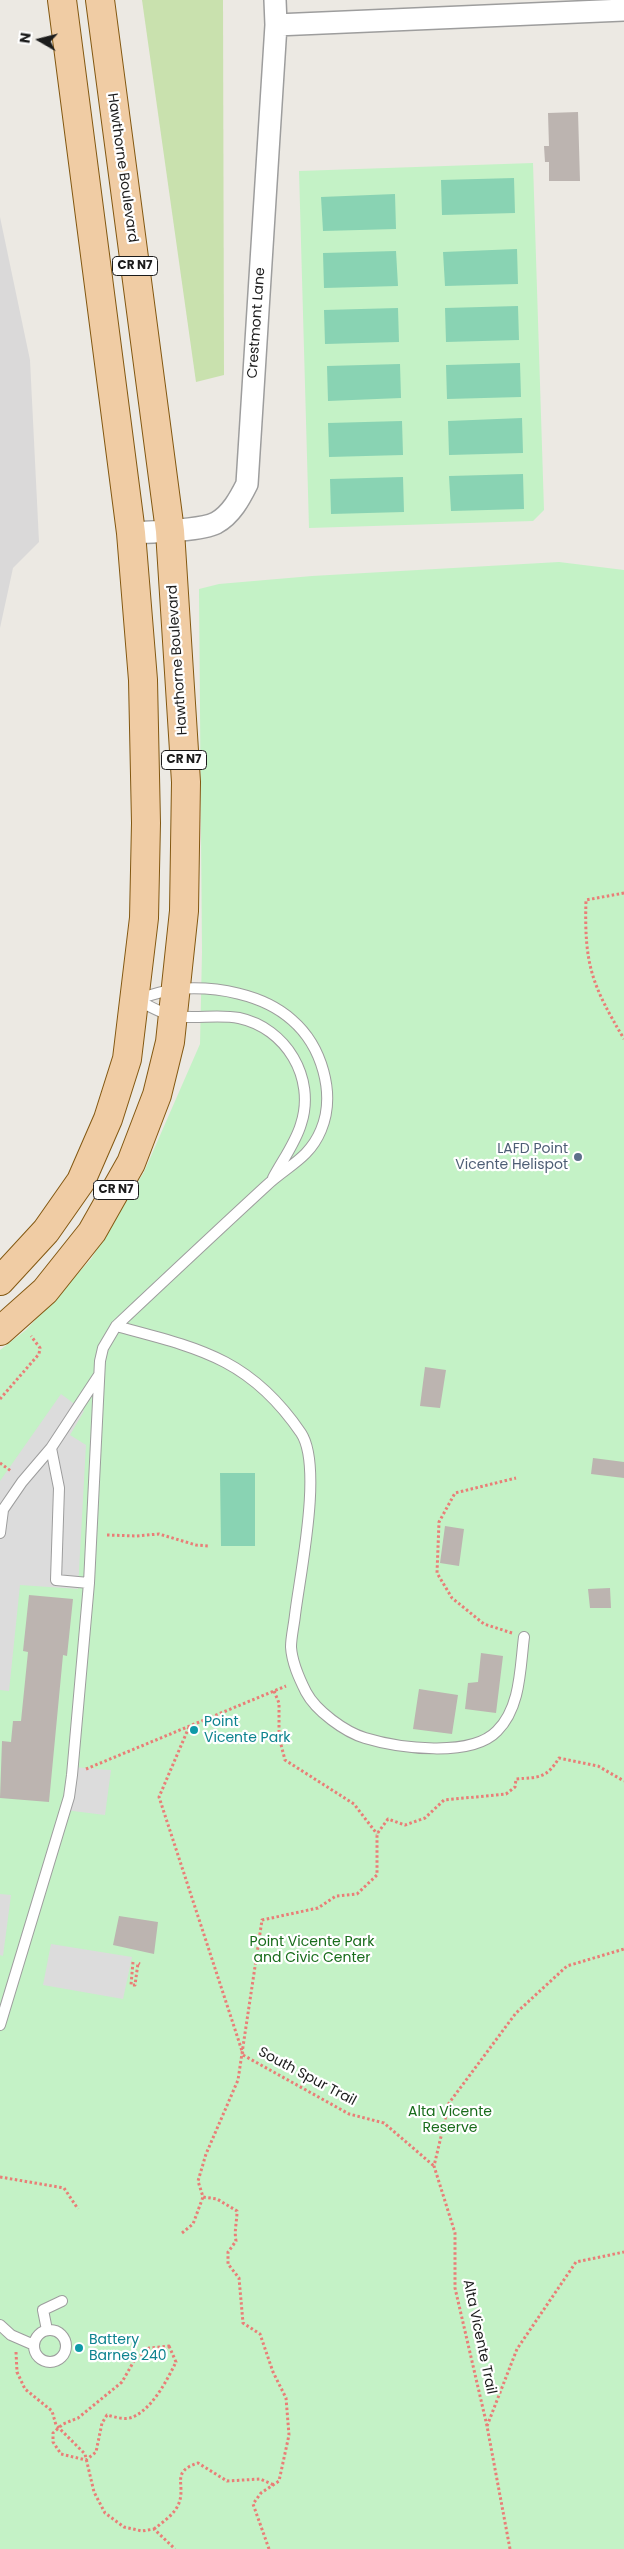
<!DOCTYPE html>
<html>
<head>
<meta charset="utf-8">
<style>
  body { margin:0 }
  #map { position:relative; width:624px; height:2549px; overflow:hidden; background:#ece9e3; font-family:Poppins,sans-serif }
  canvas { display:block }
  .north { position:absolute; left:15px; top:15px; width:50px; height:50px; -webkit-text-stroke:4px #fff; paint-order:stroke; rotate:278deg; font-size:14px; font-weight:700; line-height:20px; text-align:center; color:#1c1c1c }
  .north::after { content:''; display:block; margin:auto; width:18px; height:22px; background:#1c1c1c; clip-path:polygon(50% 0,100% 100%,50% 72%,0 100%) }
</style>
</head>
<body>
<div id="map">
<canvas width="624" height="2549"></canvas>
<div class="north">N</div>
</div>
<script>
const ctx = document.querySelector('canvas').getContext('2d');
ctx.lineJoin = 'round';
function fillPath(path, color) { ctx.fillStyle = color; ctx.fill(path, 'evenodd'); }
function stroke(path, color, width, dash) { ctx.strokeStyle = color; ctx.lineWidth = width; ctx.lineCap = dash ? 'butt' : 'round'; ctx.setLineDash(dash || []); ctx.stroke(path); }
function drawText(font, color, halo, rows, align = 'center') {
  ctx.font = font + ' Poppins,sans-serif'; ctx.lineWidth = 4.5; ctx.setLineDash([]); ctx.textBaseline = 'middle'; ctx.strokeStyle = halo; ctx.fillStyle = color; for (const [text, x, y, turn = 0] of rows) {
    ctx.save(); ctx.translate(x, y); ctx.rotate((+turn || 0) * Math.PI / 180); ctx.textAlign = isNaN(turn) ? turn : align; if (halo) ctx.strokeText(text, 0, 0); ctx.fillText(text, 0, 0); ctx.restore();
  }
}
fillPath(new Path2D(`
  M 0,217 L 30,360 L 39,542 L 13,568 L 0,628 Z`), '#dad9d9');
fillPath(new Path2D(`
  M 142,0 L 223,0 L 224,375 L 196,382 Z`), '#c9e1ae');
fillPath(new Path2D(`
  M 533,163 L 544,510 L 533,521 L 309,528 L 299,171 Z
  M 559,562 L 624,570 L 624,2549 L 0,2549 L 0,1350 L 26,1330 L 91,1259 L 144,1172 L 200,1044 L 202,952 L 199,589 L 219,584 L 312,576 Z`), '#c4f2c6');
fillPath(new Path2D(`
  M 514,178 L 515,213 L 442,215 L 441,180 Z
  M 395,194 L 396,229 L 323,231 L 321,197 Z
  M 517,249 L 518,284 L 445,286 L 443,252 Z
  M 396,251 L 398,286 L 324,288 L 323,253 Z
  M 518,306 L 519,340 L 446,342 L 445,308 Z
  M 398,308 L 399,342 L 325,344 L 324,310 Z
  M 520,363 L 521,397 L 447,399 L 446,365 Z
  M 400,364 L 401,398 L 328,401 L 327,366 Z
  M 522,418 L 523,453 L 449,455 L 448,421 Z
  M 402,421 L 403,455 L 329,457 L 328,423 Z
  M 523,474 L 524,509 L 451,511 L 449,476 Z
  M 403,477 L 404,512 L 331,514 L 330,479 Z
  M 220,1473 L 255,1473 L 255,1546 L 221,1546 Z`), '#89d3b3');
fillPath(new Path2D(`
  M 61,1394 L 84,1411 L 70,1435 L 86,1445 L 78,1589 L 20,1585 L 9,1691 L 0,1690 L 0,1481 Z
  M 73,1767 L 111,1770 L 105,1815 L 65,1810 Z
  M 0,1894 L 11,1895 L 3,1956 L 0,1955 Z
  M 51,1944 L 132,1957 L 123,1999 L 43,1985 Z`), '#dcdcdc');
fillPath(new Path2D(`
  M 578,112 L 580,181 L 549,181 L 549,162 L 545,162 L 544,146 L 549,146 L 548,113 Z
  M 425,1367 L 446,1370 L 440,1408 L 420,1406 Z
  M 593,1458 L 624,1462 L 624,1478 L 591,1474 Z
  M 445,1526 L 464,1529 L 459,1566 L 440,1563 Z
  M 610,1588 L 611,1608 L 590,1608 L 588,1589 Z
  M 29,1595 L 73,1599 L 67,1656 L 63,1655 L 49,1802 L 0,1798 L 2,1741 L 11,1742 L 13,1721 L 21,1721 L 28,1652 L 23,1651 Z
  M 481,1653 L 503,1656 L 496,1713 L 465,1709 L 468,1683 L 478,1682 Z
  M 419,1689 L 458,1695 L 452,1734 L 413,1729 Z
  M 119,1916 L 158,1922 L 154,1954 L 113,1945 Z`), '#bcb4b0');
const service = new Path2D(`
  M 136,999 C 147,1005 162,1014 174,1016 C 196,1019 219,1014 239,1018 C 286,1028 316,1078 301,1124 C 296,1142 282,1161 273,1178
  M 116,1326 C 198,1348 250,1358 301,1433 C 323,1466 300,1574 295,1615 C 294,1625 291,1637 291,1647 C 292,1663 299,1678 306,1692 C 316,1711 345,1732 365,1738 C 398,1748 471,1758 497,1731 C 521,1707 520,1668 524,1637
  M 0,1514 L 22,1482 L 51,1448
  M 0,1533 L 3,1510
  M 89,1583 L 56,1580 L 59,1488 L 51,1448 L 99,1375
  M 0,2025 L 69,1797 L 72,1775 L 89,1583 L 100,1361 L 103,1348 L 116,1326 C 166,1279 216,1232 266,1186 C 287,1166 309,1159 321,1130 C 336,1094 322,1046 292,1020 C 263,994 216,986 178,989 C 164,990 150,996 137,999
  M 0,2325 L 11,2335 L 34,2345
  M34 2346a16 16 0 1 1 32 0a16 16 0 1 1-32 0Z
  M 47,2330 L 43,2310 L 62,2301`);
const minor = new Path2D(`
  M 276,25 L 624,10
  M 131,533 C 150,532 200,531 216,523 C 231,515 240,498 247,484 L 276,25 L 275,0`);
const primary = new Path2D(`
  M 0,1281 L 46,1231 L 81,1181 L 108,1119 L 127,1059 L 144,918 L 146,823 L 143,680 L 131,533 L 62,0
  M 0,1331 L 45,1291 L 92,1232 L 131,1163 L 157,1095 L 170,1042 L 184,911 L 186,782 L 170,531 L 100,0`);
stroke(service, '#9d9d9d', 12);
stroke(minor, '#9d9d9d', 24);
stroke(primary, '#835811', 30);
stroke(new Path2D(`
  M 624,893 L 586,900 C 584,965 592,985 624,1039
  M 0,1399 L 39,1354 L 40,1348 L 31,1336
  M 0,1463 L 11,1471
  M 107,1535 L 136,1536 L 159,1534 L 196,1545 L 209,1546
  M 512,1633 L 484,1624 L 452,1598 L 437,1573 L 439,1522 L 455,1493 L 516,1478
  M 274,1691 L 279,1703 L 279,1737 L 285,1760 L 354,1804 L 377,1834
  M 189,1727 L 159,1797 L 243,2054
  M 86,1769 L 286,1686
  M 133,1962 L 131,1985 L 135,1985 L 138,1963 L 140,1964
  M 243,2055 L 349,2114 L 384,2123 L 434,2166
  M 0,2177 L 64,2188 L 78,2209
  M 182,2233 L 193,2224 L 203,2197
  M 169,2346 L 176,2362 C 167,2380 154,2406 135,2416 C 127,2421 115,2417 107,2415 L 102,2423 L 96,2452 L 86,2460 L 61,2454 L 53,2442 L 53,2433 L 63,2424 L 78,2418 L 122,2382 L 134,2361 L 149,2348 Z
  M 16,2352 L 17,2372 L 25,2389 L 52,2411 L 56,2425 L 85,2454 L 94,2492 L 105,2513 L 124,2527 L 142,2531 L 154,2529 L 175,2549
  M 487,2426 L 517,2349 L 576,2262 L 624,2252
  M 154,2529 C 163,2522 175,2514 179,2503 C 186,2484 170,2472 198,2463 L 227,2481 L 260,2479 L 274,2485
  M 269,2549 L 253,2504 L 261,2493 L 279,2481 L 289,2435 L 286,2398 L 273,2372 L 260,2334 L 243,2323 L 239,2278 L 228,2264 L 228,2252 L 236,2241 C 234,2231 237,2221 237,2211 L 217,2199 L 203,2197 L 198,2181 L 206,2154 L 238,2080 L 262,1920 L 318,1908 L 336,1896 L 357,1894 L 377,1875 L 377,1834 L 388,1819 L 405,1825 L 425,1818 L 444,1800 L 506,1794 L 515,1787 L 516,1779 C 539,1777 546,1779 559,1758 L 598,1766 L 624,1781
  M 510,2549 L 487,2426 L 455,2288 L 455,2233 L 434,2166 L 449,2103 L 516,2013 L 567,1966 L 624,1949`), '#e97e77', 3, [2.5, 2.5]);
stroke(service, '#fff', 10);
stroke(minor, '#fff', 21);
stroke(primary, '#f0cca4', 28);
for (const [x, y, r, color] of [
  [578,1157,5,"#5c6f8a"],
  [194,1730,5,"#0f9aa8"],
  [79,2348,5,"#0f9aa8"]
]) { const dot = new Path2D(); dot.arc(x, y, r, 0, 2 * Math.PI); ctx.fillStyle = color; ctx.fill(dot); stroke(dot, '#fff', 2); }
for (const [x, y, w] of [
  [135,266,45],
  [184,760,45],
  [116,1190,45]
]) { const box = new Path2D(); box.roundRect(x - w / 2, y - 9.5, w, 19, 4); ctx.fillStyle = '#fff'; ctx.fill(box); stroke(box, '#1c1c1c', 1); }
drawText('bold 12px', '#1c1c1c', null, [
  ["CR N7",135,266],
  ["CR N7",184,760],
  ["CR N7",116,1190]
]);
drawText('14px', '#1c1c1c', '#fff', [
  ["Hawthorne Boulevard",122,168,82],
  ["Crestmont Lane",257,323,-86],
  ["Hawthorne Boulevard",178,660,-94],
  ["South Spur Trail",307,2077,28],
  ["Alta Vicente Trail",479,2337,78]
]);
drawText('14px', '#4e5e75', '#fff', [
  ["LAFD Point",568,1149],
  ["Vicente Helispot",568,1165]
], 'right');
drawText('14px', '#0d838f', '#fff', [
  ["Point",204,1722],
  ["Vicente Park",204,1738],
  ["Battery",89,2340],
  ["Barnes 240",89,2356]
], 'left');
drawText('14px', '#186c1b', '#fff', [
  ["Point Vicente Park",312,1942],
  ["and Civic Center",312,1958],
  ["Alta Vicente",450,2112],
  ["Reserve",450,2128]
]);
</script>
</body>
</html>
